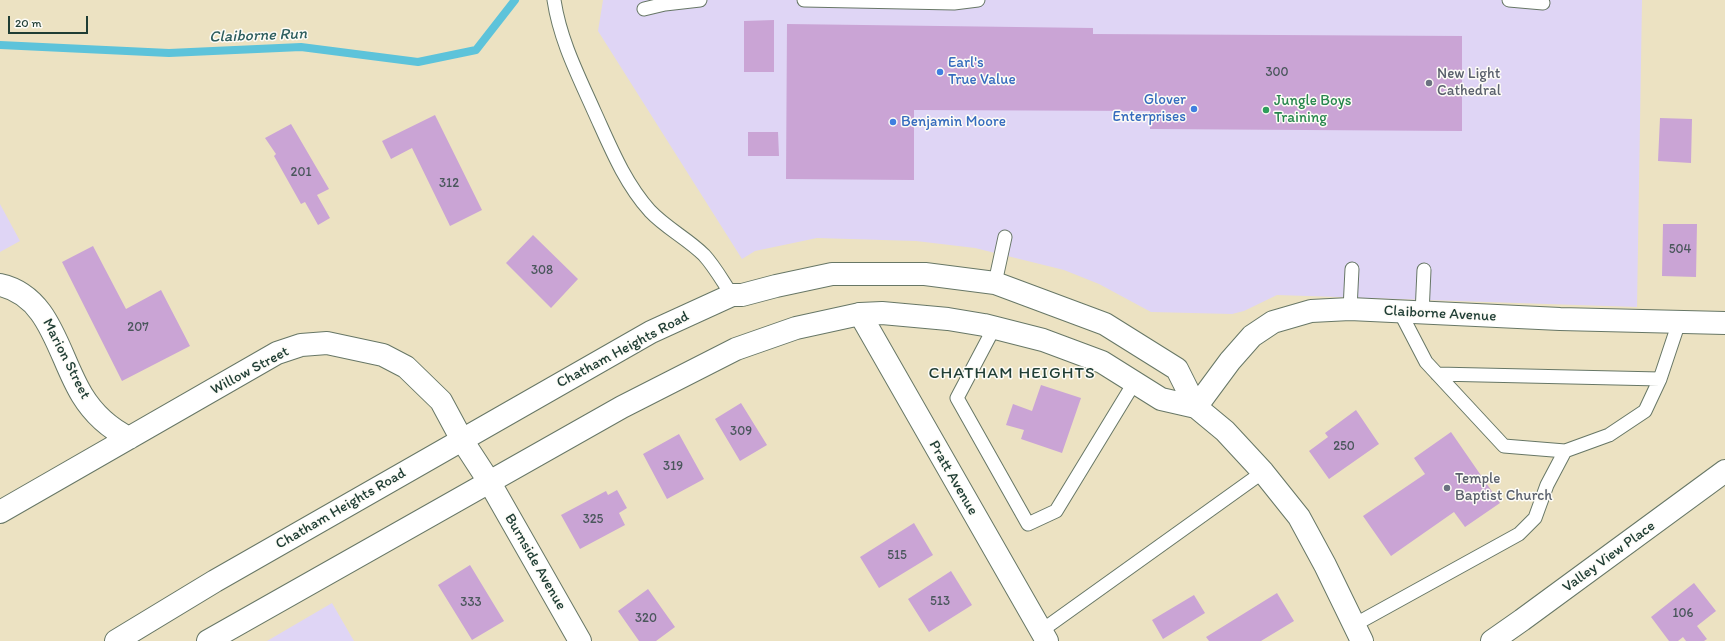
<!DOCTYPE html>
<html>
<head>
<meta charset="utf-8">
<style>
  body { margin:0 }
  #map { position:relative; width:1725px; height:641px; overflow:hidden; background:#ece2c2; font-family:Itim,sans-serif }
  canvas { display:block }
  .scale { position:absolute; left:8px; top:16px; width:80px; height:18px; box-sizing:border-box; border:2px solid #1f3d34; border-top:0; padding-left:5px; font-size:12px; line-height:14px; white-space:nowrap; color:#1f3d34; -webkit-text-stroke:3px #fdfcf7; paint-order:stroke }
</style>
</head>
<body>
<div id="map">
<canvas width="1725" height="641"></canvas>
<div class="scale">20 m</div>
</div>
<script>
const ctx = document.querySelector('canvas').getContext('2d');
ctx.lineJoin = 'round';
function fillPath(path, color) { ctx.fillStyle = color; ctx.fill(path, 'evenodd'); }
function stroke(path, color, width, dash) { ctx.strokeStyle = color; ctx.lineWidth = width; ctx.lineCap = dash ? 'butt' : 'round'; ctx.setLineDash(dash || []); ctx.stroke(path); }
function drawText(font, color, halo, rows, align = 'center') {
  ctx.font = font + ' Itim,sans-serif'; ctx.lineWidth = 3; ctx.setLineDash([]); ctx.textBaseline = 'middle'; ctx.strokeStyle = halo; ctx.fillStyle = color; for (const [text, x, y, turn = 0] of rows) {
    ctx.save(); ctx.translate(x, y); ctx.rotate((+turn || 0) * Math.PI / 180); ctx.textAlign = isNaN(turn) ? turn : align; if (halo) ctx.strokeText(text, 0, 0); ctx.fillText(text, 0, 0); ctx.restore();
  }
}
fillPath(new Path2D(`
  M 603,0 L 1642,0 L 1637,307 L 1277,295 L 1244,311 L 1232,314 L 1151,312 L 1099,284 L 1064,270 L 975,248 L 916,241 L 817,238 L 755,251 L 742,259 L 598,31 Z
  M 0,204 L 20,241 L 0,252 Z
  M 332,603 L 354,641 L 267,641 Z`), '#dfd5f5');
stroke(new Path2D(`
  M 0,45 L 169,53 L 301,47 L 418,62 L 476,50 L 515,0`), '#5dc3da', 8);
fillPath(new Path2D(`
  M 774,20 L 774,72 L 744,72 L 744,21 Z
  M 787,24 L 1093,28 L 1093,34 L 1462,36 L 1462,131 L 1150,129 L 1150,111 L 914,110 L 914,180 L 786,179 Z
  M 435,115 L 482,210 L 450,226 L 412,148 L 391,159 L 382,141 Z
  M 1660,118 L 1692,119 L 1691,163 L 1658,161 Z
  M 291,124 L 329,189 L 317,195 L 330,218 L 318,225 L 305,202 L 301,204 L 274,156 L 276,154 L 265,138 Z
  M 748,132 L 778,132 L 779,156 L 748,156 Z
  M 1663,224 L 1697,224 L 1696,277 L 1662,276 Z
  M 533,235 L 578,279 L 551,308 L 506,263 Z
  M 93,246 L 126,309 L 161,290 L 190,346 L 122,381 L 62,262 Z
  M 1041,385 L 1081,398 L 1062,453 L 1021,439 L 1024,430 L 1006,425 L 1013,404 L 1032,411 Z
  M 741,403 L 767,445 L 740,461 L 715,419 Z
  M 1356,410 L 1379,444 L 1329,479 L 1309,451 L 1328,437 L 1325,433 Z
  M 1451,432 L 1500,503 L 1465,527 L 1454,512 L 1391,556 L 1363,516 L 1425,474 L 1414,458 Z
  M 679,434 L 704,479 L 667,499 L 643,454 Z
  M 617,490 L 627,508 L 619,513 L 625,525 L 580,549 L 561,515 L 606,491 L 608,495 Z
  M 914,523 L 933,555 L 879,588 L 860,557 Z
  M 470,565 L 504,621 L 472,640 L 438,585 Z
  M 951,571 L 972,605 L 929,632 L 908,599 Z
  M 1694,583 L 1716,611 L 1697,626 L 1707,639 L 1704,641 L 1686,641 L 1683,637 L 1678,641 L 1669,641 L 1651,617 Z
  M 648,589 L 675,627 L 656,641 L 639,641 L 618,611 Z
  M 1277,593 L 1294,621 L 1261,641 L 1209,641 L 1206,637 Z
  M 1194,595 L 1205,613 L 1163,639 L 1152,620 Z`), '#caa4d5');
const lane = new Path2D(`
  M 554,0 C 560,40 578,75 594,111 C 610,146 624,182 650,211 C 666,228 688,239 704,255 C 715,267 723,282 732,295
  M 804,0 L 954,3 L 978,0
  M 1509,0 L 1543,3
  M 644,9 L 665,4 L 700,0
  M 995,283 L 1005,237
  M 1350,309 L 1352,269
  M 1400,312 L 1426,362 L 1504,446 L 1565,451 L 1609,435 L 1645,411 L 1660,379 L 1679,322
  M 1422,314 L 1424,270
  M 994,328 L 957,398 L 1028,524 L 1056,511 L 1134,383
  M 1437,374 L 1660,379
  M 1354,625 L 1519,534 L 1535,518 L 1547,485 L 1565,451
  M 1041,631 L 1263,472`);
const street = new Path2D(`
  M 0,285 C 51,296 58,356 82,395 C 93,413 109,428 129,438
  M 860,314 L 1047,641
  M 1196,407 L 1230,361 L 1252,336 L 1273,322 L 1311,311 L 1350,309 L 1560,319 L 1725,323
  M 0,512 L 277,353 L 301,345 L 327,343 L 383,355 L 406,367 L 441,401 L 462,440 L 490,483 L 580,641
  M 1492,641 L 1522,620 L 1725,471`);
const secondary = new Path2D(`
  M 116,641 L 215,581 L 651,332 L 732,295 L 742,295 L 776,286 L 832,274 L 925,274 L 995,283 L 1105,324 L 1177,369 L 1196,407 L 1225,431 L 1263,472 L 1299,517 L 1325,565 L 1362,641
  M 208,641 L 622,407 L 736,349 L 796,328 L 860,314 L 882,313 L 948,319 L 984,325 L 1043,340 L 1102,362 L 1161,399 L 1196,407`);
stroke(lane, '#677766', 15);
stroke(street, '#677766', 24);
stroke(secondary, '#677766', 24);
stroke(lane, '#fff', 13);
stroke(street, '#fff', 22);
stroke(secondary, '#fff', 22);
for (const [x, y, r, color] of [
  [940,72,4,"#3f7fe0"],
  [1429,83,4,"#6b7280"],
  [1194,109,4,"#3f7fe0"],
  [1266,110,4,"#2e9e5b"],
  [893,122,4,"#3f7fe0"],
  [1447,488,4,"#6b7280"]
]) { const dot = new Path2D(); dot.arc(x, y, r, 0, 2 * Math.PI); ctx.fillStyle = color; ctx.fill(dot); stroke(dot, '#fdfcf7', 1.5); }
drawText('13px', '#4a575c', null, [
  ["300",1277,73],
  ["201",301,173],
  ["312",449,184],
  ["504",1680,250],
  ["308",542,271],
  ["207",138,328],
  ["309",741,432],
  ["250",1344,447],
  ["319",673,467],
  ["325",593,520],
  ["515",897,556],
  ["513",940,602],
  ["333",471,603],
  ["106",1683,614],
  ["320",646,619]
]);
drawText('15px', '#366cbe', '#fdfcf7', [
  ["Earl's",948,63],
  ["True Value",948,80],
  ["Glover",1186,100,"right"],
  ["Enterprises",1186,117,"right"],
  ["Benjamin Moore",901,122]
], 'left');
drawText('15px', '#5b616d', '#fdfcf7', [
  ["New Light",1437,74],
  ["Cathedral",1437,91],
  ["Temple",1455,479],
  ["Baptist Church",1455,496]
], 'left');
drawText('15px', '#27864d', '#fdfcf7', [
  ["Jungle Boys",1274,101],
  ["Training",1274,118]
], 'left');
drawText('15px', '#1f3d34', '#fdfcf7', [
  ["Claiborne Avenue",1440,314,3],
  ["Chatham Heights Road",623,350,-28],
  ["Marion Street",66,359,63],
  ["Willow Street",250,371,-28],
  ["Pratt Avenue",953,478,60],
  ["Chatham Heights Road",341,509,-30],
  ["Valley View Place",1609,557,-36],
  ["Burnside Avenue",535,562,60]
]);
drawText('italic 16px', '#2e5e5e', '#fdfcf7', [
  ["Claiborne Run",258,36,-2]
]);
ctx.letterSpacing = '1px';
drawText('17px', '#1f3d34', '#fdfcf7', [
  ["CHATHAM HEIGHTS",1012,374]
]);
ctx.letterSpacing = '0px';
</script>
</body>
</html>
